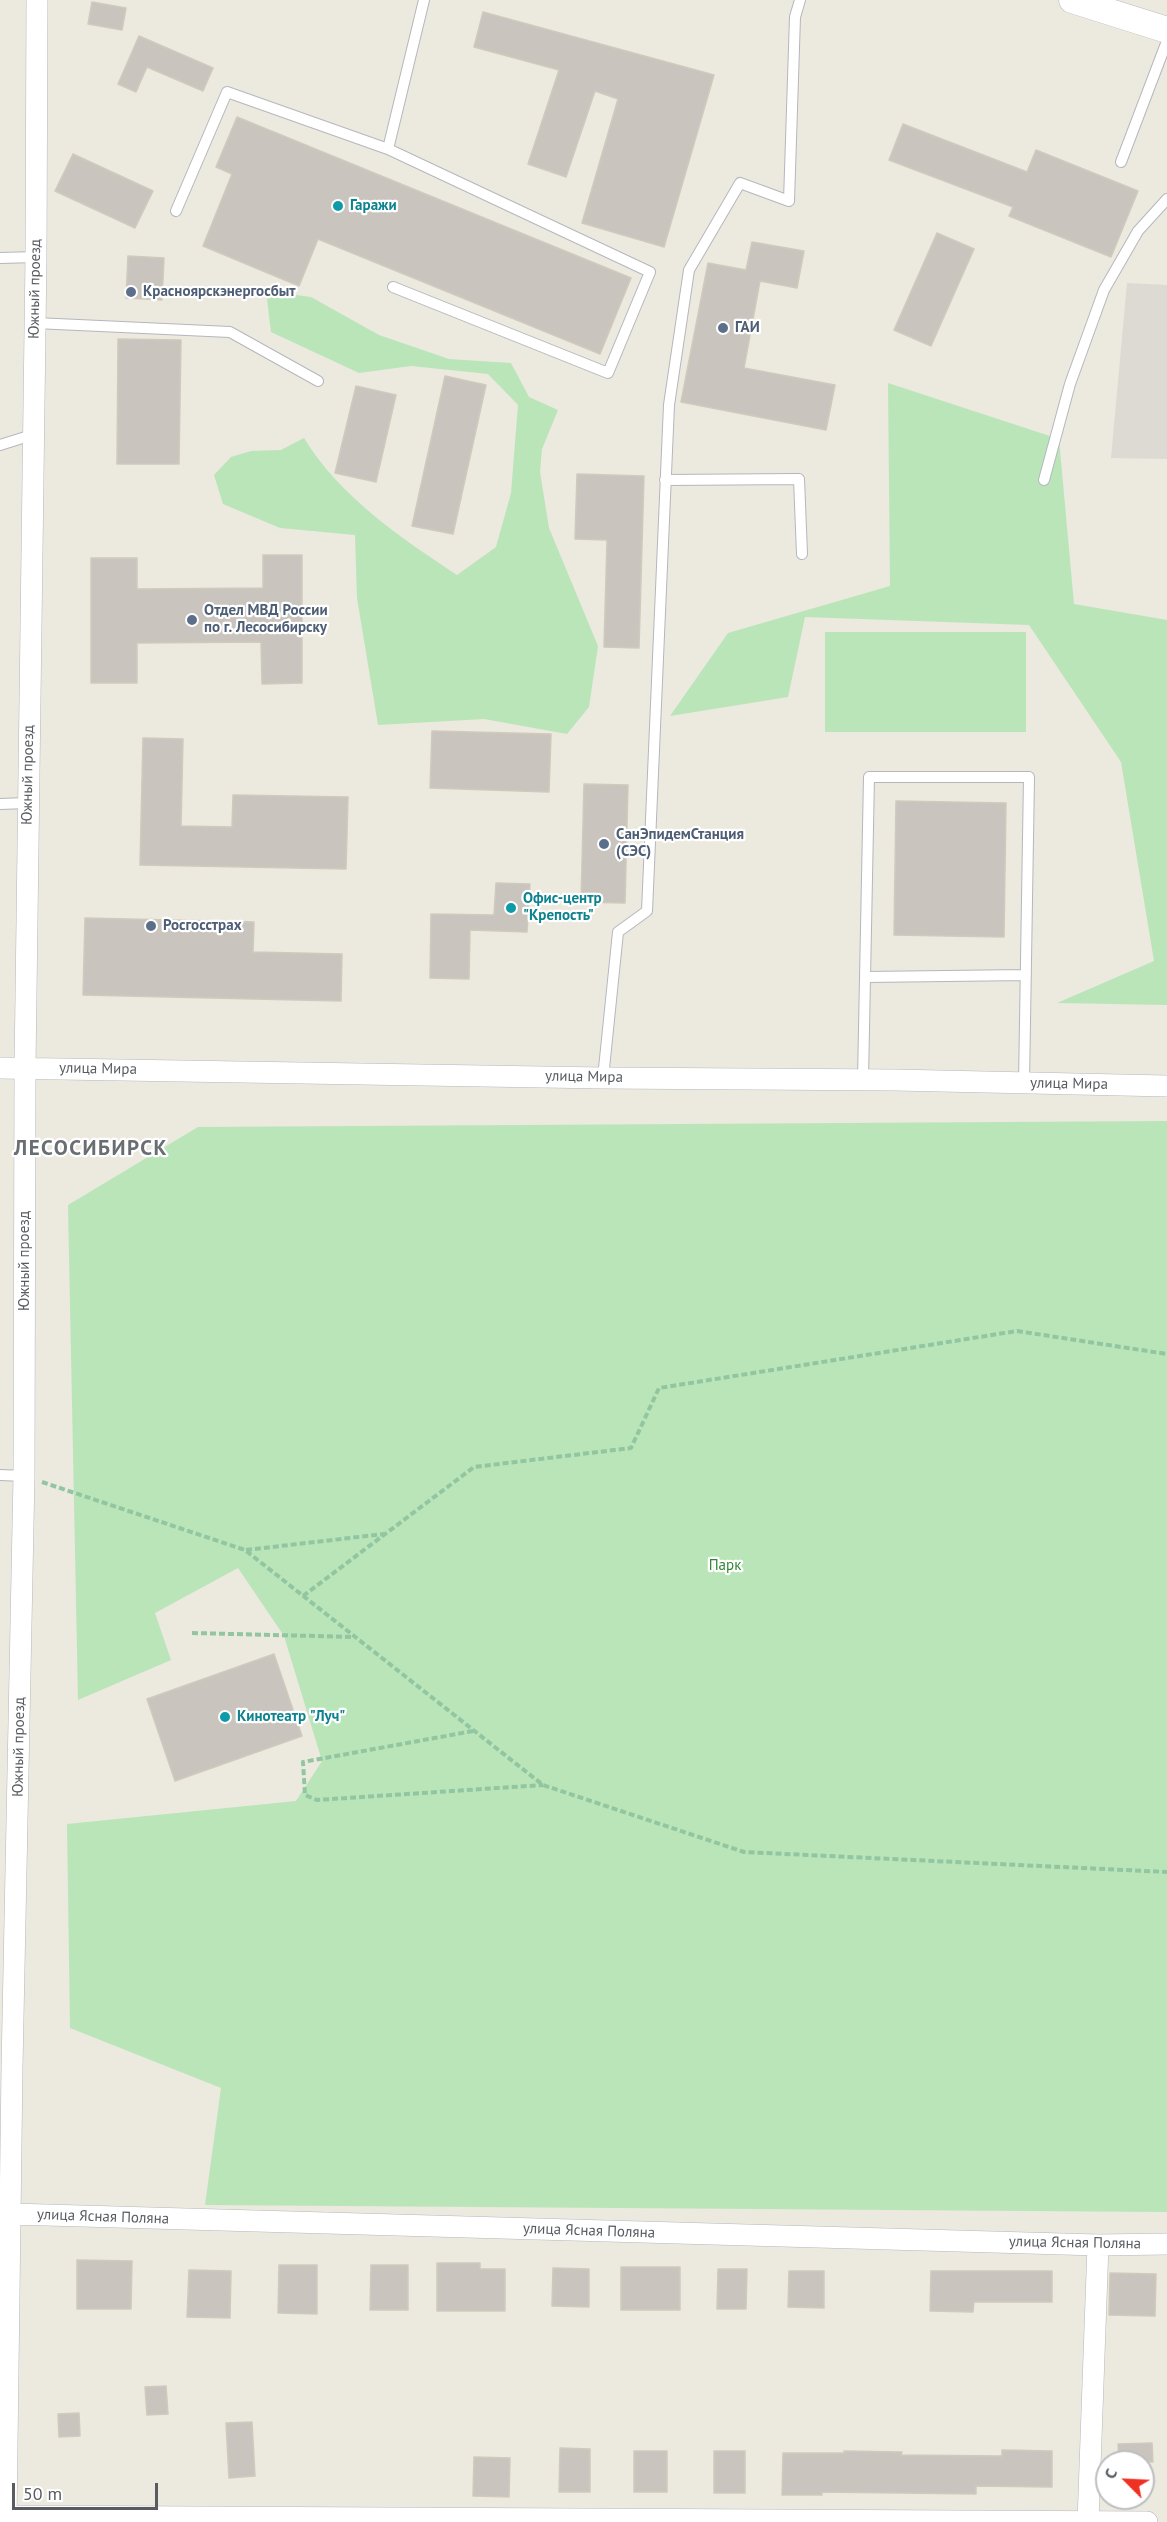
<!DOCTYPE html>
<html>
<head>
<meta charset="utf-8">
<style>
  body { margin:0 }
  #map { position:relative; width:1167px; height:2522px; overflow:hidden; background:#ece9df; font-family:"PT Sans",sans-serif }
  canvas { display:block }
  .north { position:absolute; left:1095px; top:2450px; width:60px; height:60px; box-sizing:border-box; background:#fff; border:2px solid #bcbec0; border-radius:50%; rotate:294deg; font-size:16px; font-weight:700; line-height:24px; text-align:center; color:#585c61 }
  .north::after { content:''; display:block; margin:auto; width:21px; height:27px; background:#ee3122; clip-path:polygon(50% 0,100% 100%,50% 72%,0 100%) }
  .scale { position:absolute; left:12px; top:2483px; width:146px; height:27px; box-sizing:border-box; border:3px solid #585c61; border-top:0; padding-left:8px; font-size:18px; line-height:21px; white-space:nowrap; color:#585c61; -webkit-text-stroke:4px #fff; paint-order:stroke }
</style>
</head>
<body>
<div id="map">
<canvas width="1167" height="2522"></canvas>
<div class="north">С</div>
<div class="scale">50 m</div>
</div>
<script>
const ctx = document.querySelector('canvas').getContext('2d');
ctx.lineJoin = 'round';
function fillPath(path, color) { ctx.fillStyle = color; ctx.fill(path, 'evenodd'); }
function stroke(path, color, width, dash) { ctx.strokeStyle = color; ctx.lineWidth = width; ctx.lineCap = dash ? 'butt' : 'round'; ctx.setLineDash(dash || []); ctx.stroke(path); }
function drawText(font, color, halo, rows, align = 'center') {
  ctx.font = font + ' "PT Sans",sans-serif'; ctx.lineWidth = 4.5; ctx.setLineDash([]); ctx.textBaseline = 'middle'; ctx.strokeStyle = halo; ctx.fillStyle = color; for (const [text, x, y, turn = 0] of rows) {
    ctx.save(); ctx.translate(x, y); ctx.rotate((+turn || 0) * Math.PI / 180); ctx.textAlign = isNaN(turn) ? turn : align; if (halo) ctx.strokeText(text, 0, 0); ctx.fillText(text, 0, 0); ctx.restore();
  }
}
fillPath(new Path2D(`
  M 1127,283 L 1167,285 L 1167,459 L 1111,458 Z`), '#dcdad3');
fillPath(new Path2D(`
  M 266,291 L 311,297 L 379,335 L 449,359 L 511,363 L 529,397 L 558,410 L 542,449 L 540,472 L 549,528 L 598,646 L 589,707 L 567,734 L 484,719 L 378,725 L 357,598 L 355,535 L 280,528 L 223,504 L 214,475 L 231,457 L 251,451 L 281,450 L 304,438 C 339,496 401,538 457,575 L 496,547 L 511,493 L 518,405 L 488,374 L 411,366 L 359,373 L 271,332 Z
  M 888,383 L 1059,439 L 1074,604 L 1167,620 L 1167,1005 L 1057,1003 L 1154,961 L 1121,762 L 1029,625 L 805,617 L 788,697 L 670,716 L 728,633 L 890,586 Z
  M 825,632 L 1026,632 L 1026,732 L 825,732 Z
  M 1167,1121 L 1167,2212 L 205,2205 L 221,2088 L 70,2028 L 67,1824 L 296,1801 L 322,1761 L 284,1636 L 238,1568 L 155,1613 L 171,1660 L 78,1700 L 68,1205 L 198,1127 Z`), '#bae5b9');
const building = new Path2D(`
  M 92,2 L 126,8 L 122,30 L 88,24 Z
  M 483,12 L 714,75 L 664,247 L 582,223 L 618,99 L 595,91 L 566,177 L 528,164 L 559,70 L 474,47 Z
  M 139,36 L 213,68 L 203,91 L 147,67 L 136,92 L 118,84 Z
  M 237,117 L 631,278 L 600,354 L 318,239 L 299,286 L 203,246 L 232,174 L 216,167 Z
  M 903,124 L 1027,172 L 1036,150 L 1138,191 L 1111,257 L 1009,216 L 1013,207 L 889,160 Z
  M 73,154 L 153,191 L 135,228 L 55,191 Z
  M 937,233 L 974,249 L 931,346 L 894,330 Z
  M 752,242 L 804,251 L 797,288 L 760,281 L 744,368 L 835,385 L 826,430 L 681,402 L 708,263 L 746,270 Z
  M 128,256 L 164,258 L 162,300 L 126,298 Z
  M 118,339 L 181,340 L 179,464 L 117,464 Z
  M 445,376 L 486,385 L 453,534 L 412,526 Z
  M 356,386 L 396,395 L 376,482 L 335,473 Z
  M 577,474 L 644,476 L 639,648 L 604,647 L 607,540 L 575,539 Z
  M 263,555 L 302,555 L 302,683 L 262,684 L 261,642 L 137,643 L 137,683 L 91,683 L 91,558 L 137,558 L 137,589 L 263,588 Z
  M 432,731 L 551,734 L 549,792 L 430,788 Z
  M 143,738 L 183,739 L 181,826 L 232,827 L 233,795 L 348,797 L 346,869 L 140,865 Z
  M 584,784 L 628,785 L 625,903 L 581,902 Z
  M 896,801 L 1006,803 L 1004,937 L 894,935 Z
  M 496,883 L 530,884 L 527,932 L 470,930 L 469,979 L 430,978 L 431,914 L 494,915 Z
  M 85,918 L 254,922 L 253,952 L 342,954 L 341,1001 L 83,995 Z
  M 274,1654 L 302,1736 L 175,1781 L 147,1699 Z
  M 77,2260 L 132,2261 L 131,2309 L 77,2309 Z
  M 437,2263 L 480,2263 L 480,2269 L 505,2269 L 505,2311 L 437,2311 Z
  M 279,2265 L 317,2265 L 317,2314 L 278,2313 Z
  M 371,2265 L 408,2265 L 408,2310 L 370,2310 Z
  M 621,2267 L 680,2267 L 680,2310 L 621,2310 Z
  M 553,2268 L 589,2269 L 589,2307 L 552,2306 Z
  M 718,2269 L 747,2269 L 746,2309 L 717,2309 Z
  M 189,2270 L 231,2271 L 230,2318 L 187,2317 Z
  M 789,2271 L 824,2271 L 824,2308 L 788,2307 Z
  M 931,2271 L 1052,2271 L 1052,2302 L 974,2302 L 973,2312 L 930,2311 Z
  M 1110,2273 L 1156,2274 L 1155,2316 L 1109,2315 Z
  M 166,2386 L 168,2414 L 147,2415 L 145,2387 Z
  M 79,2413 L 80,2436 L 59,2437 L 58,2414 Z
  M 252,2422 L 255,2476 L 229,2478 L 226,2423 Z
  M 1152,2443 L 1153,2462 L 1119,2462 L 1118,2444 Z
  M 560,2448 L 590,2449 L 590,2492 L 559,2492 Z
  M 1002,2450 L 1052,2451 L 1052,2487 L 976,2486 L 976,2494 L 822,2492 L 822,2495 L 782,2495 L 783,2453 L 844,2453 L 844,2451 L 902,2452 L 901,2455 L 1002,2456 Z
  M 634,2451 L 667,2451 L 667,2492 L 634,2492 Z
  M 714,2451 L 745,2451 L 745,2493 L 714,2493 Z
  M 474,2457 L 510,2458 L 509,2497 L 473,2496 Z`);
fillPath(building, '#c9c5be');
stroke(building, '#d0cabd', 1.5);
const service = new Path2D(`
  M 1121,162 L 1167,41
  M 176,211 L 227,92 L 388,149
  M 0,258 L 36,257
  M 393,287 L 608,373 L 650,272 L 388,149 L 424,0
  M 35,323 L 230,332 L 318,381
  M 0,445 L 32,435
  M 665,480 L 799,479 L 802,554
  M 1044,480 L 1070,384 L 1104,290 L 1138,231 L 1167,199
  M 0,804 L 27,803
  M 866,977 L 1026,975
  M 603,1078 L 618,932 L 647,911 L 669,405 L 689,270 L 740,183 L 789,201 L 795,17 L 800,0
  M 863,1079 L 869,777 L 1029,777 L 1024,1083
  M 0,1475 L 24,1476`);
const minor = new Path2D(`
  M 0,1068 L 603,1078 L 895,1080 L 1167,1086
  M 11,2214 L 1098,2245 L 1167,2244
  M 6,2516 L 1147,2522
  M 6,2522 L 12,2067 L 24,1476 L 25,1068 L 36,257 L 37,0
  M 1088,2522 L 1098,2245`);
const tertiary = new Path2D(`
  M 1072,0 L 1167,30`);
stroke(service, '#b5b7bd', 12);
stroke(minor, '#b5b7bd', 22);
stroke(tertiary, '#b5b7bd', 27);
stroke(new Path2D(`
  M 42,1482 L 245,1550 L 543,1785 L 744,1852 L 1167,1872
  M 246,1550 L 384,1534
  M 303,1596 L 474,1467 L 631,1448 L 659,1388 L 1017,1331 L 1167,1354
  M 192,1633 L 355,1637
  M 473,1731 L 303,1762 L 305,1795 L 317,1800 L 543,1785`), '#92c6a1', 4, [6, 3]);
stroke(service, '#fff', 10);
stroke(minor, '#fff', 21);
stroke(tertiary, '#fff', 26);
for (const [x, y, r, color] of [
  [338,206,6,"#0f9aa8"],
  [131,292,6,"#5c6f8a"],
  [723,328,6,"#5c6f8a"],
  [192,620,6,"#5c6f8a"],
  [604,844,6,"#5c6f8a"],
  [511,908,6,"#0f9aa8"],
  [151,926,6,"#5c6f8a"],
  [225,1717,6,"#0f9aa8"]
]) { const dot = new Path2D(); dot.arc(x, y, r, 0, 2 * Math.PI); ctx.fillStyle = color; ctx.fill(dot); stroke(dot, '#fff', 2); }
drawText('bold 15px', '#0d838f', '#fff', [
  ["Гаражи",350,206],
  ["Офис-центр",523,899],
  ["\"Крепость\"",523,916],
  ["Кинотеатр \"Луч\"",237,1717]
], 'left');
drawText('15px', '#585c61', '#fff', [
  ["Южный проезд",35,289,-89],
  ["Южный проезд",28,775,-89],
  ["улица Мира",98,1069,1],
  ["улица Мира",584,1077,1],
  ["улица Мира",1069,1084,1],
  ["Южный проезд",25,1261,-90],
  ["Южный проезд",19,1747,-89],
  ["улица Ясная Поляна",103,2217,2],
  ["улица Ясная Поляна",589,2231,2],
  ["улица Ясная Поляна",1075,2243,1]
]);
drawText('bold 15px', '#4e5e75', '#fff', [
  ["Красноярскэнергосбыт",143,292],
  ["ГАИ",735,328],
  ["Отдел МВД России",204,611],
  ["по г. Лесосибирску",204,628],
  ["СанЭпидемСтанция",616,835],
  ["(СЭС)",616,852],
  ["Росгосстрах",163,926]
], 'left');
drawText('15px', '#328635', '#fff', [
  ["Парк",725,1566]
]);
ctx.letterSpacing = '1.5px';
drawText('bold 21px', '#696e73', '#fff', [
  ["ЛЕСОСИБИРСК",91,1149]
]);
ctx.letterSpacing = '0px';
</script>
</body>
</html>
